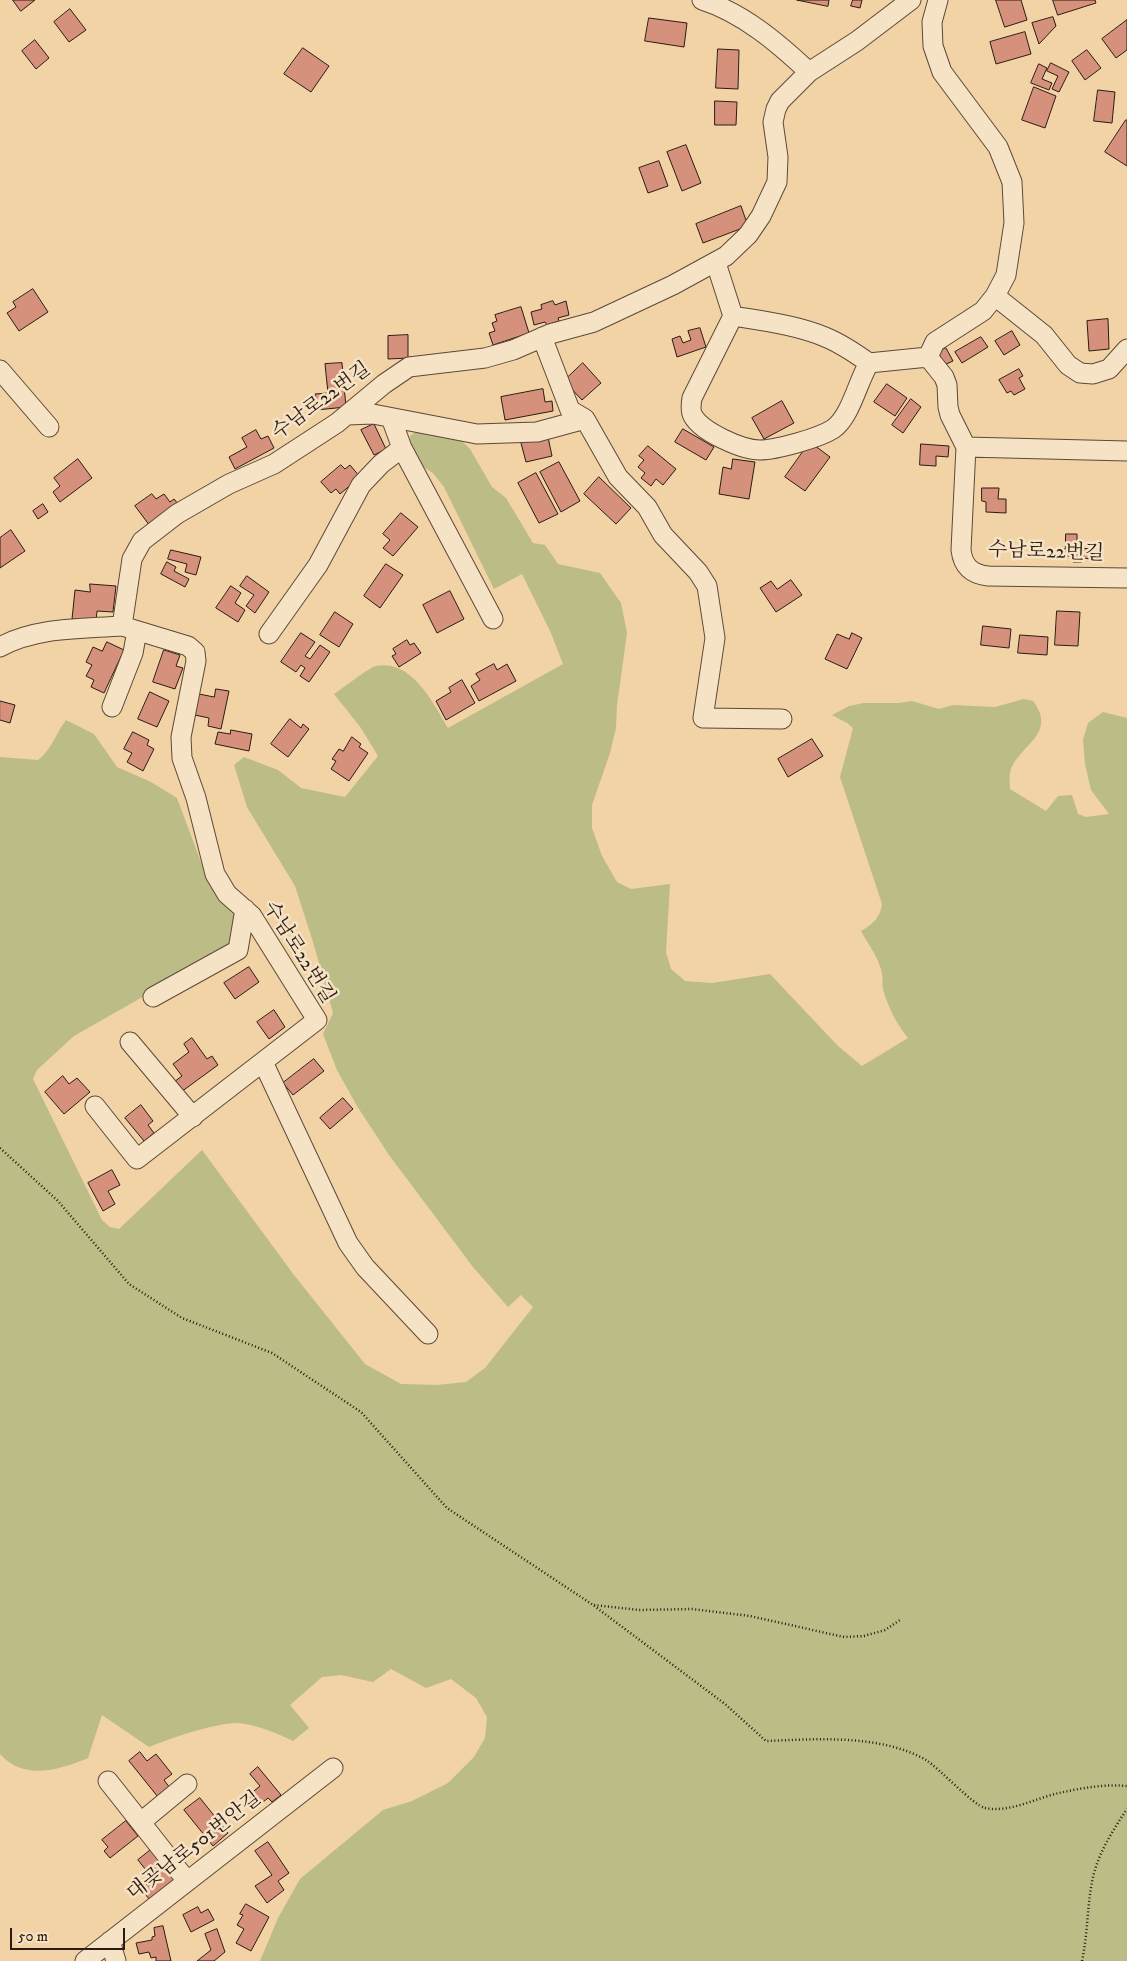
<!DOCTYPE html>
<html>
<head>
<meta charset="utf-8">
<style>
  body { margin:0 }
  #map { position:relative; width:1127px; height:1961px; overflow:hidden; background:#f1d3a6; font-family:"IM FELL DW Pica",serif }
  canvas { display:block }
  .scale { position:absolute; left:10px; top:1928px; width:115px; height:22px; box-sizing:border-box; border:2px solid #2b1b13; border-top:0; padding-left:6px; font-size:15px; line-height:18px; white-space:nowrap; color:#2b1b13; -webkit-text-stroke:4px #f6e2c5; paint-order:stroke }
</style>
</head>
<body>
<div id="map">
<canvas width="1127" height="1961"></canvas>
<div class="scale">50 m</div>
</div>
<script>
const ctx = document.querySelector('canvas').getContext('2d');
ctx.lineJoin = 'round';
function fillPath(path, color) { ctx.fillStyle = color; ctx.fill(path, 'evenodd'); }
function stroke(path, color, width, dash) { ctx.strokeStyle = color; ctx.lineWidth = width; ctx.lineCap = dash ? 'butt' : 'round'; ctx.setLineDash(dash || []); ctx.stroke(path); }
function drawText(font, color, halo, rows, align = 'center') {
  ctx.font = font + ' "IM FELL DW Pica","Noto Serif KR",serif'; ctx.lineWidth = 5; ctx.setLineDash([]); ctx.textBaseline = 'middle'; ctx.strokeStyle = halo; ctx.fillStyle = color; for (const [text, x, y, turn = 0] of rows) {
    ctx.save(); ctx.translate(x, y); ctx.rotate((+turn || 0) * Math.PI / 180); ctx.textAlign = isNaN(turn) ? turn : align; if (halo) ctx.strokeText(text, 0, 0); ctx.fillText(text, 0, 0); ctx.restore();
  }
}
fillPath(new Path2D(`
  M 417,431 L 453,437 L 463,442 L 470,449 L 492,487 L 506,498 L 533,543 L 545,545 L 558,564 L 600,573 L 621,603 L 627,633 L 617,705 L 616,728 L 610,753 L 592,805 L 592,828 L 602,856 L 617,882 L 631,889 L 670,884 L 666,952 L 671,969 L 685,981 L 712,983 L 770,974 L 838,1046 L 862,1066 L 908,1038 C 896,1023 888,1007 883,989 C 882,984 883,978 882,973 C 879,958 868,944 861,931 C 873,924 880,918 882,904 L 840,777 L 853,728 L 847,723 L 832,715 L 849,706 L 864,703 L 898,703 L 912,701 L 939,709 L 953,705 L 995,707 L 1024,699 L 1033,701 C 1059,735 1016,746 1010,773 C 1009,777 1010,784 1010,789 L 1046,811 L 1058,796 L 1072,795 L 1078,814 L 1086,817 L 1109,814 L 1091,790 L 1085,764 L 1083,740 L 1088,723 L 1103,712 L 1127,718 L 1127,1961 L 260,1961 L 278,1918 L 300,1879 L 383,1810 L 412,1801 L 448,1783 L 474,1757 L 485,1738 L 487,1717 L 476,1698 L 451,1679 L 426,1688 L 391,1669 L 373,1682 L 341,1675 L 322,1677 L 290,1705 L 309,1728 L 293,1741 C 276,1733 258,1725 238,1723 C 218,1722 168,1739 149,1747 L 102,1715 L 88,1758 C 59,1770 24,1781 0,1754 L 0,757 L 38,760 C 51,751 56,733 66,720 L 94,734 L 117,767 L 151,782 L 177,798 L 202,865 L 216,893 L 236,912 L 231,945 L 225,950 L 74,1036 L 37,1070 L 33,1079 L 102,1220 L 110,1227 L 119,1229 L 202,1150 L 294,1275 L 365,1364 L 401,1384 L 437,1385 L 466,1382 L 485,1368 L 533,1307 L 521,1295 L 508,1307 L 473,1267 L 389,1155 L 357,1106 L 337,1070 L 323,1034 L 333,1013 L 313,942 L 295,886 L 247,807 L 234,765 L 244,757 L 278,770 L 301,788 L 345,797 L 378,756 L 361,728 L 334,694 C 342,689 368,668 376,666 C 412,659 433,703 448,728 L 563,664 L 551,633 L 522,574 L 494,589 L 444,487 L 433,473 L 420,465 L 409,444 L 410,436 Z`), '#bbbc86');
const building = new Path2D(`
  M 13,0 L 35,0 L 21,11 Z
  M 797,0 L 829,0 L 828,6 Z
  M 853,0 L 862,0 L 860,8 L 851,6 Z
  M 996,0 L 1021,0 L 1027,20 L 1005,27 Z
  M 1053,0 L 1095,0 L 1096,3 L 1058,15 Z
  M 70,9 L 86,30 L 69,42 L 54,22 Z
  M 1053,17 L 1056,26 L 1039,44 L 1032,23 Z
  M 649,18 L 687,23 L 684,47 L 645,41 Z
  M 1127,20 L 1127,50 L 1116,58 L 1102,39 Z
  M 1025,32 L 1031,54 L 996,64 L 990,42 Z
  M 35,40 L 49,58 L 36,69 L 22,51 Z
  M 303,48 L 329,66 L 311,92 L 284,74 Z
  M 718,49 L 739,50 L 738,89 L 716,88 Z
  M 1087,50 L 1101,68 L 1085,80 L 1072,61 Z
  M 1051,63 L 1069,72 L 1059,92 L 1052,89 L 1058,76 L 1047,71 Z
  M 1039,64 L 1047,68 L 1042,79 L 1052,83 L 1049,90 L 1031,83 Z
  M 1034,87 L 1056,96 L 1045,128 L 1022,120 Z
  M 1098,90 L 1115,92 L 1112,123 L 1094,121 Z
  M 715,101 L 737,102 L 736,125 L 715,125 Z
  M 1126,120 L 1127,120 L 1127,166 L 1105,152 Z
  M 686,145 L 701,183 L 682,191 L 667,152 Z
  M 659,161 L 668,186 L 648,193 L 639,168 Z
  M 741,206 L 748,226 L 703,243 L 696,224 Z
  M 33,289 L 48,312 L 19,331 L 7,313 L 16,307 L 13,302 Z
  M 553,301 L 555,305 L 566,301 L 569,315 L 558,318 L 559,321 L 547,325 L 545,322 L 534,325 L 531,312 L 542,309 L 541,305 Z
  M 521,307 L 529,333 L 493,345 L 489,333 L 495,331 L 492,323 L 497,321 L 495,315 Z
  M 1108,319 L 1109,349 L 1089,351 L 1087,321 Z
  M 700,328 L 706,347 L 677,357 L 672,339 L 680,336 L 683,343 L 691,340 L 688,331 Z
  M 1012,331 L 1020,345 L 1004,355 L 995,341 Z
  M 408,335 L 408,358 L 388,359 L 388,336 Z
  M 981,337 L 988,347 L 962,363 L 955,352 Z
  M 946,348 L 953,361 L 944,365 L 938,352 Z
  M 342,363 L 346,407 L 316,410 L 315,394 L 328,393 L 325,364 Z
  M 583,363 L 601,383 L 582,400 L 564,381 Z
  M 1019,369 L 1023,376 L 1019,378 L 1025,389 L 1014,395 L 1011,391 L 1007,393 L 999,380 Z
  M 887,384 L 907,398 L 895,416 L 874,402 Z
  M 543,389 L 545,402 L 552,401 L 553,411 L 505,420 L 501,397 Z
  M 911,399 L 921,407 L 903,433 L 892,425 Z
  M 782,401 L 794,423 L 764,439 L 752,418 Z
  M 374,424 L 386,449 L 374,455 L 361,430 Z
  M 683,429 L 714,447 L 706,460 L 675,442 Z
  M 256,430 L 261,439 L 268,436 L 274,448 L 235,469 L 229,457 L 247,447 L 242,438 Z
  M 548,437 L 552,456 L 526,462 L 521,443 Z
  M 810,442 L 830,457 L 805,491 L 785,477 Z
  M 921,444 L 949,446 L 948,457 L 936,456 L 936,466 L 920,465 Z
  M 648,446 L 676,469 L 663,485 L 656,479 L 651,486 L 641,478 L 645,473 L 638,467 L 644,460 L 639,456 Z
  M 78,459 L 92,478 L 60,502 L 53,492 L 60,486 L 54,478 Z
  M 733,459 L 755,462 L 749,499 L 719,494 L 723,467 L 731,469 Z
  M 559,462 L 580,501 L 561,512 L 540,472 Z
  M 341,465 L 345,469 L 350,465 L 360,477 L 340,494 L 336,489 L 331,493 L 321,482 Z
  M 536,473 L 558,514 L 539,523 L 518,483 Z
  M 599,477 L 631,508 L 616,524 L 584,494 Z
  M 982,488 L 999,488 L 998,499 L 1006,499 L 1006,513 L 986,512 L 986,502 L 982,501 Z
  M 152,494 L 156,499 L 164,494 L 170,502 L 174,499 L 179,505 L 150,526 L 135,506 Z
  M 43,504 L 48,512 L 38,519 L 33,511 Z
  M 401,513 L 418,527 L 393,556 L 383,548 L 390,540 L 383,534 Z
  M 11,530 L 25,551 L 0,568 L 0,538 Z
  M 1066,534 L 1077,534 L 1077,548 L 1093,549 L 1092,559 L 1082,558 L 1082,562 L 1073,562 L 1073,556 L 1059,556 L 1059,549 L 1065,549 Z
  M 171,550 L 201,557 L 196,575 L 185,572 L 187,564 L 168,559 Z
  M 167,562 L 176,567 L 174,571 L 189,579 L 185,587 L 161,574 Z
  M 386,564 L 403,575 L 380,608 L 364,596 Z
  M 247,576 L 269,592 L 255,613 L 246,606 L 254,595 L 240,586 Z
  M 791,580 L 802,595 L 776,612 L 760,588 L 771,581 L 777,589 Z
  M 90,584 L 116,586 L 113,612 L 97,611 L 96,621 L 72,619 L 75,590 L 90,592 Z
  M 231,586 L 241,593 L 235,603 L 245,610 L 238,622 L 216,608 Z
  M 450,591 L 464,619 L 437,633 L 423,605 Z
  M 1057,611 L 1080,612 L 1078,646 L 1055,645 Z
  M 335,612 L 353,624 L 339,647 L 320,635 Z
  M 983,626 L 1011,629 L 1009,648 L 981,645 Z
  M 301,633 L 315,642 L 305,656 L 310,659 L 320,645 L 330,652 L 309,682 L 300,676 L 305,668 L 301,665 L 296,672 L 281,662 Z
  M 852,633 L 862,638 L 847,669 L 825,659 L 837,634 L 849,639 Z
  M 1020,635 L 1048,637 L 1047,655 L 1018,653 Z
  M 407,640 L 410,645 L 414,643 L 421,653 L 399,667 L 392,656 L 396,654 L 393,649 Z
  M 107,642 L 124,650 L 104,693 L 91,687 L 94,680 L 86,676 L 92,665 L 86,662 L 93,647 L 102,651 Z
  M 164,650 L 180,655 L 176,666 L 183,668 L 175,689 L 153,682 Z
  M 494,664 L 497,670 L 507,664 L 516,681 L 479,701 L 471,686 L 480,680 L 476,674 Z
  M 462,680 L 475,703 L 446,720 L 436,701 L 451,692 L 449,688 Z
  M 216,689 L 229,691 L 221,729 L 208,726 L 209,718 L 190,714 L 194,693 L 214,697 Z
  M 150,692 L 169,701 L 157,727 L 138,719 Z
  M 0,701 L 15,705 L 10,723 L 0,720 Z
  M 290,719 L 301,728 L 303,724 L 309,729 L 288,757 L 271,744 Z
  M 231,730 L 252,734 L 249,751 L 215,744 L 218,732 L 230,734 Z
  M 133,732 L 149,740 L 147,745 L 154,749 L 143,771 L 127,762 L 132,753 L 124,749 Z
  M 352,737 L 361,744 L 359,747 L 368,753 L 349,781 L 331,769 L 336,761 L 332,759 L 339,749 L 343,751 Z
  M 812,739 L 823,756 L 788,777 L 778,759 Z
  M 249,967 L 259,982 L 235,999 L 224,983 Z
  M 274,1010 L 285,1027 L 269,1039 L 257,1022 Z
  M 192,1038 L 207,1059 L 212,1056 L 218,1065 L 181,1092 L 174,1082 L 182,1076 L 173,1064 L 189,1052 L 184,1044 Z
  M 314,1059 L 324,1071 L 293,1095 L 283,1083 Z
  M 63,1076 L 69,1084 L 77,1078 L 90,1092 L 64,1114 L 45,1092 Z
  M 343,1098 L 353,1109 L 330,1129 L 320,1118 Z
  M 141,1105 L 153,1121 L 148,1125 L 154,1133 L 144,1141 L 125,1118 Z
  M 112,1170 L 120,1185 L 108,1191 L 115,1204 L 103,1211 L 88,1183 Z
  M 140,1752 L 147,1761 L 156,1754 L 172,1774 L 164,1780 L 170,1788 L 158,1797 L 129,1761 Z
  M 258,1767 L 281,1795 L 272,1802 L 268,1798 L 258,1806 L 249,1795 L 260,1786 L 250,1774 Z
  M 200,1798 L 228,1833 L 213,1846 L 184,1810 Z
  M 126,1821 L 138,1836 L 110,1858 L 104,1851 L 108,1847 L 102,1840 Z
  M 268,1842 L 289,1873 L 278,1881 L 284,1890 L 267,1903 L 255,1886 L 272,1875 L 255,1851 Z
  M 152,1849 L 178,1880 L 150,1900 L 141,1889 L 153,1879 L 138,1860 Z
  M 246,1904 L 269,1917 L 251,1951 L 236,1943 L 244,1929 L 237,1925 L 243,1915 L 240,1914 Z
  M 198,1907 L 201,1913 L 208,1909 L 214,1920 L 191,1932 L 183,1915 Z
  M 163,1926 L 171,1961 L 156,1961 L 156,1957 L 151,1958 L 149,1952 L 139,1954 L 136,1943 L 152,1940 L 152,1937 L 155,1936 L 154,1928 Z
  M 217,1929 L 225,1952 L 214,1961 L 197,1961 L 211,1950 L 205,1934 Z`);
fillPath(building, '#d6917d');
stroke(building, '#2b1b13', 1);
const minor = new Path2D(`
  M 702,0 C 743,13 778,43 809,72
  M 938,0 L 932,22 L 933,46 L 942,72 L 998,147 L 1012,182 L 1014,223 L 1006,275 L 995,296 L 983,311 L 935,342 L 928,357 L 944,377 L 947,385 L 948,407 L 950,415 L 966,447 L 961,550 C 963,566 971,574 988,576 L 1127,578
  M 716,263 L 733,316 C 763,321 796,325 825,337 C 840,343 855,353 869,363 L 928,357
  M 995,296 L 1044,335 L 1068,365 L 1080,373 L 1093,374 L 1109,369 L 1127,349
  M 733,316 L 692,398 C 691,404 690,411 693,416 C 702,432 742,450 760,450 C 776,450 819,438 833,429 C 851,416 857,383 869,363
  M 542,337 L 570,410 L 585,419 L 618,477 L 647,507 L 663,535 L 698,572 L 707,586 L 715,638 L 703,718 L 782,719
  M 0,370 L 49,427
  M 347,415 L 373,414 L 477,434 L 537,432 L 585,419
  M 391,418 L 402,448 L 493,619
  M 966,447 L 1127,451
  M 269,634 L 318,565 L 361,485 L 381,464 L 402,448
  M 0,647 C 37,627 81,629 122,626 L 132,559 L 142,541 L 177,514 L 229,484 L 274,464 L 337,423 L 384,384 L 409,367 L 485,358 L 513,350 L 550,334 L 594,322 L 673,285 L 726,256 L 748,235 L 761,216 L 777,182 L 778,157 L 773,122 L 776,109 L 780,101 L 809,72 L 857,41 L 911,0
  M 112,707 L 133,653 L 137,631
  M 153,997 L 238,950 L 245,909
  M 130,1042 L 193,1117
  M 263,1062 L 348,1243 L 365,1267 L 428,1334
  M 95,1106 L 137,1159 L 317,1020 L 252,916 L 227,894 L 215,874 L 196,798 L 182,758 L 181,737 L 196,661 L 195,652 L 188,646 L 122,626
  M 108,1781 L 187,1881
  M 141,1822 L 187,1784
  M 110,1941 L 116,1961
  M 85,1961 L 333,1768`);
stroke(minor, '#5c4938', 21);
stroke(new Path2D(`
  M 0,1148 L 58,1201 L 129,1284 L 182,1318 L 272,1353 L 361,1412 L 447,1508 L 593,1605 L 725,1704 L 766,1741 C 816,1739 881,1734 926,1760 C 940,1769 973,1805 985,1808 C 1010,1813 1036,1798 1059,1793 C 1081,1788 1105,1784 1127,1786
  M 594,1605 L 639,1610 L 692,1609 L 750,1616 L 844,1637 L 864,1636 L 885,1630 L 900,1620
  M 1082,1961 C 1088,1933 1087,1904 1093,1877 C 1099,1852 1113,1830 1127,1809`), '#2b1b13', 2.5, [1, 2.5]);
stroke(minor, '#f6e2c5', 19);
drawText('20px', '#2b1b13', '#f6e2c5', [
  ["수남로22번길",322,402,-36],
  ["수남로22번길",1046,553,2],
  ["수남로22번길",298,953,58],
  ["대곶남로501번안길",195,1847,-38]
]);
</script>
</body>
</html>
